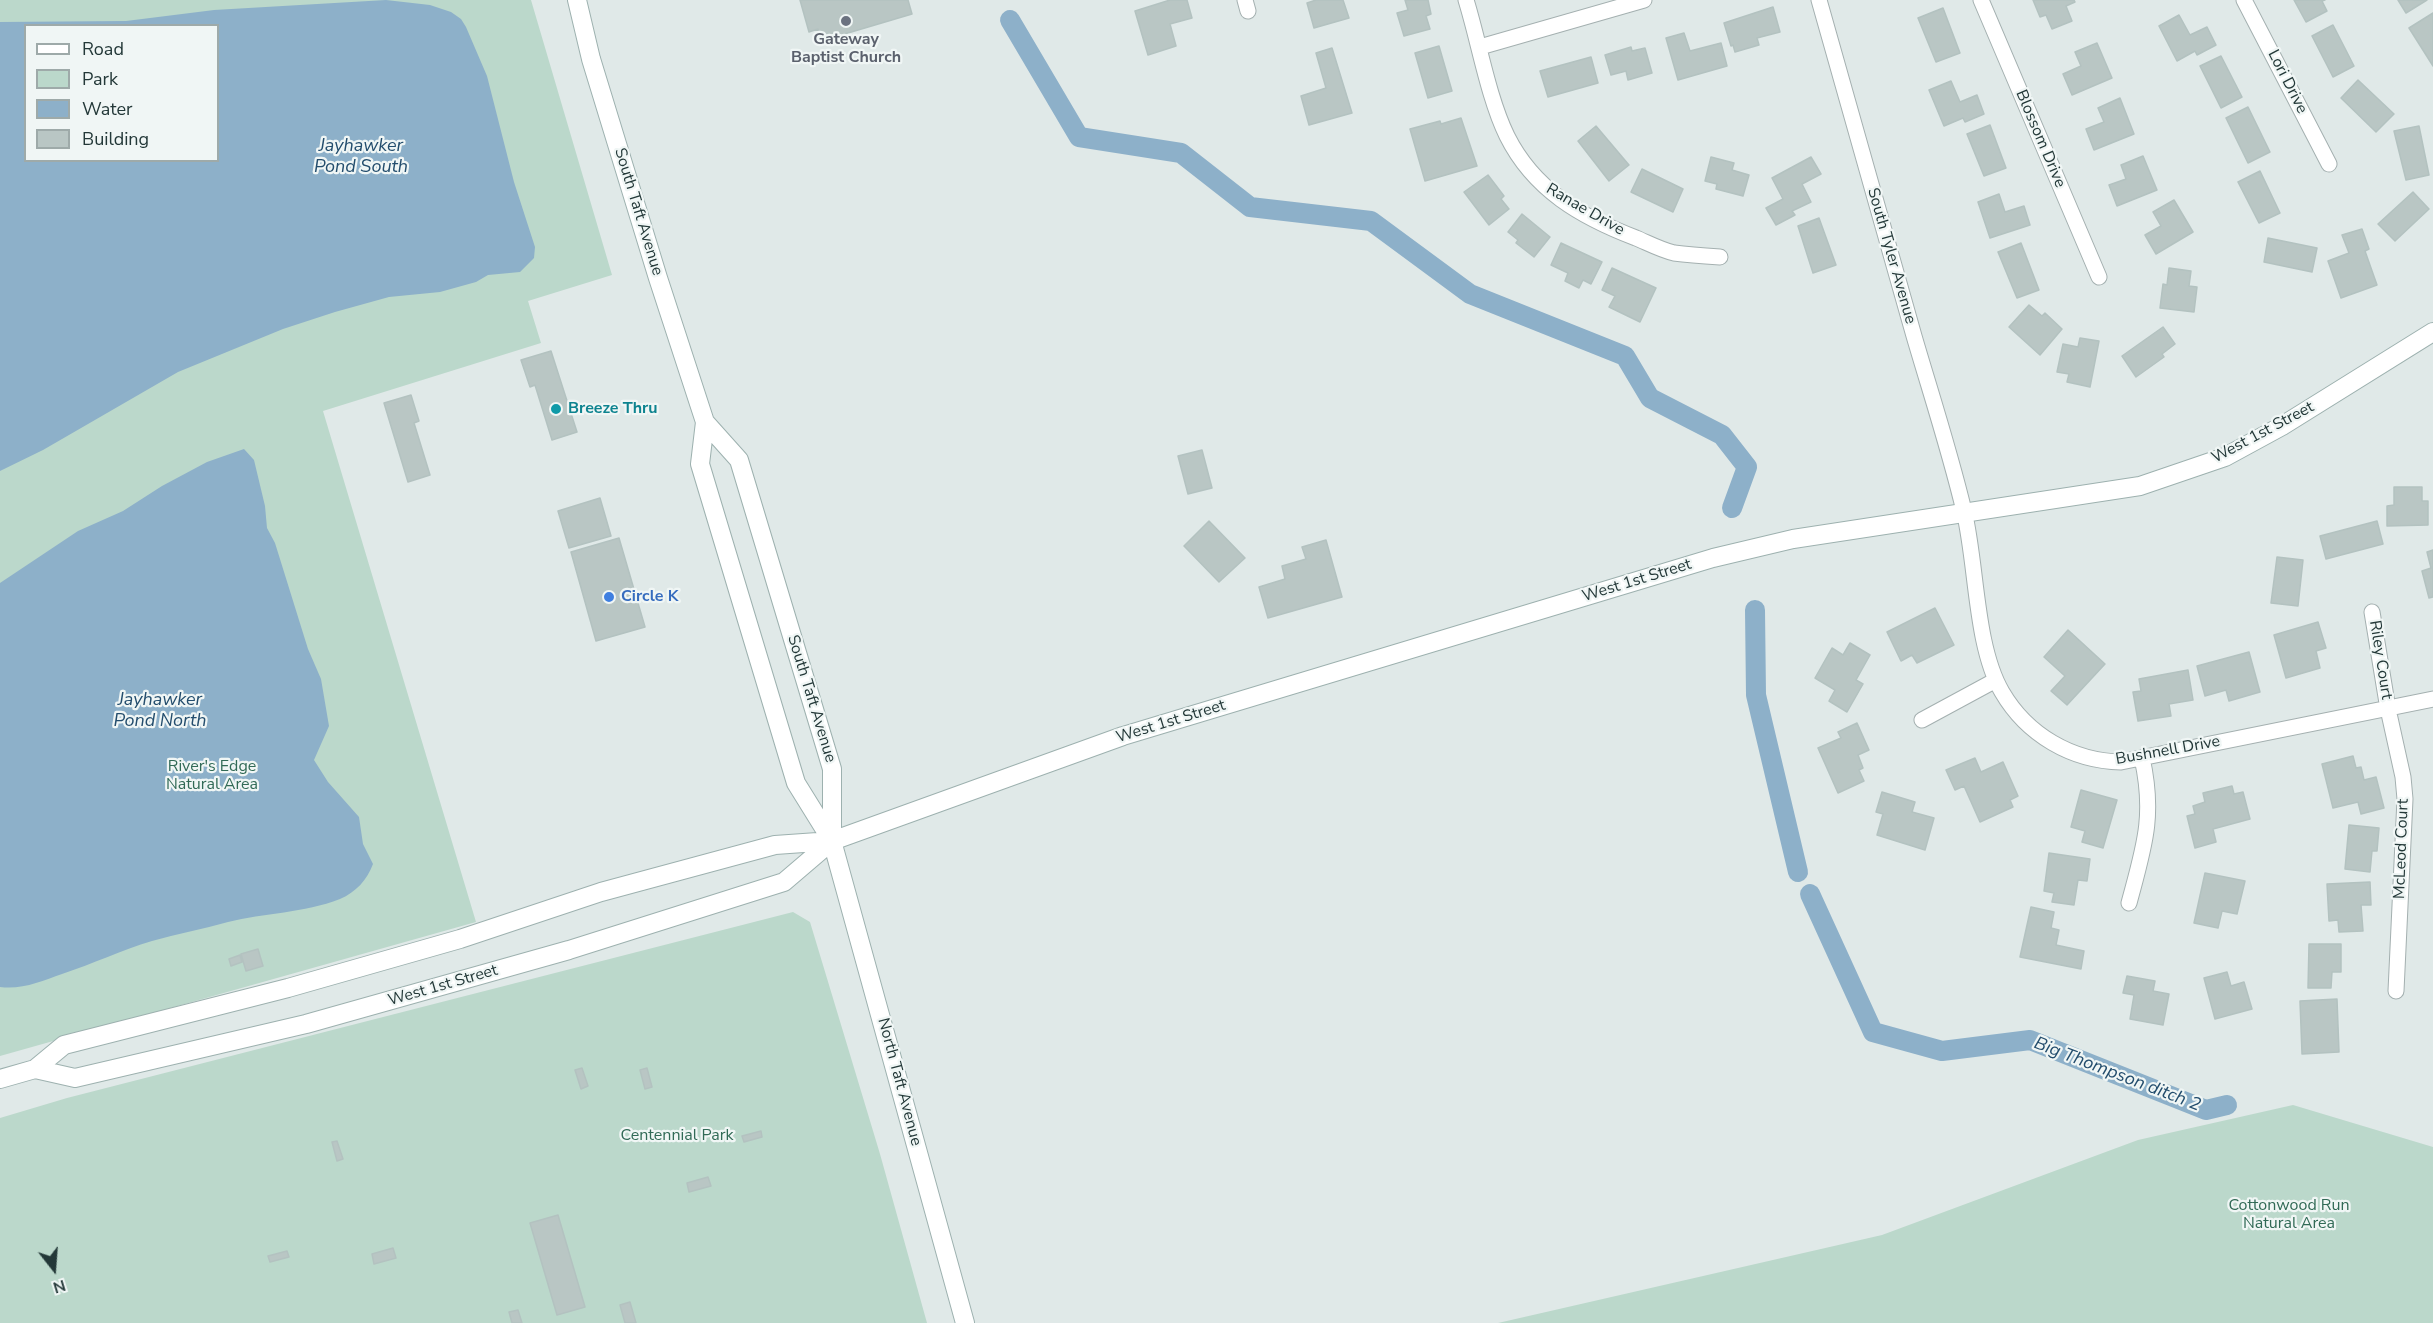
<!DOCTYPE html>
<html>
<head>
<meta charset="utf-8">
<style>
  body { margin:0 }
  #map { position:relative; width:2433px; height:1323px; overflow:hidden; background:#e0e9e8; font-family:"Nunito Sans",sans-serif }
  canvas { display:block }
  .legend { position:absolute; left:24px; top:24px; width:195px; height:138px; box-sizing:border-box; background:#f0f6f5; border:2px solid #9eaaa9; margin:0; padding:8px 10px; list-style:none; font-size:18px; color:#233838 }
  .legend li { display:flex; align-items:center; gap:12px; height:30px }
  .legend b { width:30px; border:2px solid #9eaaa9 }
  .north { position:absolute; left:24px; top:1239px; width:60px; height:60px; -webkit-text-stroke:4px #f0f6f5; paint-order:stroke; rotate:163deg; font-size:16px; font-weight:700; line-height:24px; text-align:center; color:#233838 }
  .north::after { content:''; display:block; margin:auto; width:21px; height:27px; background:#233838; clip-path:polygon(50% 0,100% 100%,50% 72%,0 100%) }
</style>
</head>
<body>
<div id="map">
<canvas width="2433" height="1323"></canvas>
<ul class="legend">
<li><b style="height:8px;background:#fff"></b>Road</li>
<li><b style="height:16px;background:#bbd8cb"></b>Park</li>
<li><b style="height:16px;background:#8db0c9"></b>Water</li>
<li><b style="height:16px;background:#b9c6c4"></b>Building</li>
</ul>
<div class="north">N</div>
</div>
<script>
const ctx = document.querySelector('canvas').getContext('2d');
ctx.lineJoin = 'round';
function fillPath(path, color) { ctx.fillStyle = color; ctx.fill(path, 'evenodd'); }
function stroke(path, color, width, dash) { ctx.strokeStyle = color; ctx.lineWidth = width; ctx.lineCap = dash ? 'butt' : 'round'; ctx.setLineDash(dash || []); ctx.stroke(path); }
function drawText(font, color, halo, rows, align = 'center') {
  ctx.font = font + ' "Nunito Sans",sans-serif'; ctx.lineWidth = 4.5; ctx.setLineDash([]); ctx.textBaseline = 'middle'; ctx.strokeStyle = halo; ctx.fillStyle = color; for (const [text, x, y, turn = 0] of rows) {
    ctx.save(); ctx.translate(x, y); ctx.rotate((+turn || 0) * Math.PI / 180); ctx.textAlign = isNaN(turn) ? turn : align; if (halo) ctx.strokeText(text, 0, 0); ctx.fillText(text, 0, 0); ctx.restore();
  }
}
fillPath(new Path2D(`
  M 0,0 L 531,0 L 612,275 L 528,301 L 541,343 L 323,411 L 476,922 L 0,1056 ZM 26,26 L 218,26 L 218,160 L 26,160 Z
  M 793,912 L 810,922 L 880,1154 L 927,1323 L 0,1323 L 0,1118 L 67,1098 Z
  M 2293,1105 L 2433,1147 L 2433,1323 L 1498,1323 L 1882,1235 L 2138,1140 Z`), '#bbd8cb');
fillPath(new Path2D(`
  M 386,0 L 430,5 L 451,12 L 461,19 L 466,27 L 487,76 L 514,182 L 535,247 L 534,258 L 520,272 L 488,275 L 476,282 L 440,292 L 389,297 L 335,312 L 283,329 L 178,372 L 43,450 L 0,471 L 0,22 L 126,21 L 214,10 ZM 26,26 L 218,26 L 218,160 L 26,160 Z
  M 244,449 L 254,460 L 265,506 L 267,528 L 275,543 L 308,649 L 321,679 L 329,726 L 314,760 L 328,782 L 359,817 L 363,844 L 373,864 C 367,880 356,892 340,899 C 304,913 264,913 228,922 C 203,929 177,934 152,941 C 122,950 92,964 62,974 C 42,981 22,990 0,987 L 0,583 L 78,531 L 123,511 L 162,486 L 207,462 Z`), '#8db0c9');
stroke(new Path2D(`
  M 1010,20 L 1079,137 L 1181,153 L 1250,207 L 1371,221 L 1470,294 L 1625,356 L 1650,398 L 1722,435 L 1747,467 L 1732,508
  M 1755,610 L 1756,695 L 1798,872
  M 1810,894 L 1873,1032 L 1942,1051 L 2030,1040 L 2206,1110 L 2227,1105`), '#8db0c9', 20);
const building = new Path2D(`
  M 800,0 L 908,0 L 912,14 L 821,41 L 818,29 L 809,32 Z
  M 1170,0 L 1187,0 L 1192,18 L 1170,24 L 1176,46 L 1148,55 L 1135,11 Z
  M 1343,0 L 1349,18 L 1314,28 L 1307,3 L 1316,0 Z
  M 1405,0 L 1428,0 L 1431,14 L 1426,16 L 1430,29 L 1404,36 L 1397,13 L 1408,10 Z
  M 2033,0 L 2074,0 L 2075,2 L 2066,6 L 2072,21 L 2052,29 L 2046,15 L 2040,17 Z
  M 2294,0 L 2325,0 L 2322,1 L 2327,11 L 2306,22 Z
  M 2398,0 L 2427,0 L 2406,13 Z
  M 1773,7 L 1780,32 L 1757,38 L 1759,45 L 1735,52 L 1733,45 L 1731,46 L 1724,23 Z
  M 1943,8 L 1960,53 L 1936,62 L 1918,18 Z
  M 2433,13 L 2433,66 L 2409,28 Z
  M 2179,15 L 2190,35 L 2207,27 L 2216,45 L 2197,55 L 2195,51 L 2177,61 L 2159,26 Z
  M 2333,25 L 2354,66 L 2333,77 L 2312,36 Z
  M 1684,33 L 1690,51 L 1721,43 L 1727,66 L 1678,80 L 1666,38 Z
  M 2097,43 L 2112,78 L 2072,95 L 2063,74 L 2081,66 L 2075,52 Z
  M 1439,46 L 1452,91 L 1428,98 L 1415,53 Z
  M 1631,47 L 1632,51 L 1645,48 L 1652,73 L 1628,80 L 1626,71 L 1611,75 L 1605,55 Z
  M 1332,48 L 1352,113 L 1309,125 L 1301,96 L 1326,88 L 1316,53 Z
  M 2221,56 L 2242,97 L 2221,108 L 2200,66 Z
  M 1591,57 L 1598,83 L 1548,97 L 1540,71 Z
  M 2358,80 L 2394,114 L 2376,132 L 2341,98 Z
  M 1951,81 L 1960,102 L 1977,95 L 1984,114 L 1965,122 L 1963,118 L 1944,126 L 1929,90 Z
  M 2120,98 L 2134,134 L 2094,150 L 2086,129 L 2104,122 L 2098,108 Z
  M 2248,107 L 2270,152 L 2248,163 L 2226,118 Z
  M 1461,118 L 1477,166 L 1425,181 L 1410,129 L 1440,121 L 1441,124 Z
  M 1990,125 L 2006,168 L 1984,176 L 1967,134 Z
  M 1596,126 L 1629,165 L 1609,181 L 1578,141 Z
  M 2419,126 L 2429,175 L 2406,180 L 2394,131 Z
  M 2143,156 L 2157,190 L 2117,206 L 2109,185 L 2126,179 L 2121,165 Z
  M 1711,157 L 1734,163 L 1732,170 L 1749,175 L 1743,196 L 1716,189 L 1717,184 L 1705,181 Z
  M 1811,157 L 1821,174 L 1802,184 L 1811,202 L 1792,211 L 1795,215 L 1776,225 L 1766,208 L 1783,199 L 1772,178 Z
  M 1642,169 L 1683,189 L 1673,212 L 1631,192 Z
  M 2260,171 L 2280,213 L 2259,223 L 2238,182 Z
  M 1488,175 L 1504,196 L 1501,199 L 1509,209 L 1489,225 L 1464,192 Z
  M 2413,192 L 2429,209 L 2395,241 L 2378,224 Z
  M 1999,194 L 2005,212 L 2024,206 L 2030,225 L 1990,238 L 1978,202 Z
  M 2174,200 L 2193,232 L 2156,254 L 2145,235 L 2161,226 L 2153,212 Z
  M 1522,214 L 1550,237 L 1534,257 L 1516,243 L 1518,240 L 1508,232 Z
  M 1819,218 L 1836,265 L 1813,273 L 1798,226 Z
  M 2362,229 L 2369,249 L 2365,251 L 2377,285 L 2341,298 L 2328,261 L 2349,253 L 2342,235 Z
  M 2268,238 L 2317,248 L 2312,272 L 2264,262 Z
  M 1561,243 L 1602,262 L 1591,284 L 1583,280 L 1579,288 L 1565,281 L 1568,273 L 1551,265 Z
  M 2021,243 L 2039,290 L 2017,298 L 1998,252 Z
  M 1612,268 L 1656,288 L 1640,322 L 1609,307 L 1615,296 L 1602,290 Z
  M 2169,268 L 2191,271 L 2189,286 L 2197,287 L 2194,312 L 2160,308 L 2163,284 L 2167,285 Z
  M 2029,305 L 2042,316 L 2045,313 L 2062,329 L 2040,355 L 2009,327 Z
  M 2163,327 L 2175,344 L 2162,354 L 2164,357 L 2136,377 L 2122,356 Z
  M 2080,338 L 2099,341 L 2090,387 L 2067,382 L 2069,374 L 2057,372 L 2063,344 L 2078,347 Z
  M 551,351 L 577,432 L 552,440 L 535,385 L 530,387 L 521,360 Z
  M 411,395 L 419,421 L 414,423 L 430,475 L 408,482 L 384,403 Z
  M 1202,450 L 1212,488 L 1188,494 L 1178,456 Z
  M 2394,487 L 2422,487 L 2422,501 L 2428,501 L 2428,525 L 2387,526 L 2387,506 L 2394,505 Z
  M 600,498 L 611,536 L 569,548 L 558,511 Z
  M 1209,521 L 1245,558 L 1219,582 L 1184,546 Z
  M 2377,521 L 2383,544 L 2326,559 L 2320,536 Z
  M 619,538 L 645,627 L 596,641 L 571,552 Z
  M 1326,540 L 1342,597 L 1268,618 L 1259,587 L 1285,579 L 1282,566 L 1306,559 L 1302,547 Z
  M 2433,550 L 2433,597 L 2429,598 L 2422,571 L 2431,568 L 2427,552 Z
  M 2277,557 L 2303,560 L 2298,606 L 2271,603 Z
  M 1935,608 L 1954,645 L 1917,663 L 1912,655 L 1901,661 L 1887,632 Z
  M 2318,622 L 2326,648 L 2316,651 L 2320,668 L 2286,678 L 2274,635 Z
  M 2068,630 L 2105,664 L 2067,705 L 2051,691 L 2065,676 L 2044,657 Z
  M 1850,643 L 1870,655 L 1856,680 L 1863,684 L 1847,712 L 1829,701 L 1835,690 L 1815,678 L 1832,648 L 1843,655 Z
  M 2249,652 L 2260,692 L 2229,701 L 2226,690 L 2205,696 L 2197,666 Z
  M 2188,670 L 2193,700 L 2169,704 L 2171,716 L 2138,721 L 2133,692 L 2141,691 L 2139,679 Z
  M 1857,723 L 1869,750 L 1858,755 L 1863,768 L 1859,770 L 1864,781 L 1838,793 L 1818,748 L 1841,738 L 1838,732 Z
  M 2353,756 L 2356,768 L 2361,767 L 2364,780 L 2376,777 L 2384,808 L 2361,814 L 2358,802 L 2333,808 L 2322,764 Z
  M 1975,758 L 1981,772 L 2003,762 L 2018,796 L 2010,800 L 2013,807 L 1980,822 L 1964,786 L 1955,790 L 1946,770 Z
  M 2232,786 L 2234,794 L 2243,792 L 2250,819 L 2213,829 L 2216,842 L 2195,848 L 2187,816 L 2195,814 L 2193,806 L 2205,802 L 2203,793 Z
  M 2081,790 L 2117,800 L 2103,848 L 2082,842 L 2085,831 L 2071,827 Z
  M 1882,792 L 1915,802 L 1912,812 L 1934,818 L 1925,850 L 1877,835 L 1883,814 L 1876,812 Z
  M 2349,825 L 2379,828 L 2377,851 L 2372,851 L 2370,872 L 2345,869 Z
  M 2049,853 L 2090,859 L 2087,881 L 2078,880 L 2074,905 L 2052,902 L 2054,893 L 2044,891 Z
  M 2205,873 L 2245,881 L 2237,914 L 2222,911 L 2218,928 L 2194,923 Z
  M 2370,882 L 2371,905 L 2361,905 L 2363,931 L 2339,932 L 2338,920 L 2329,921 L 2327,884 Z
  M 2031,907 L 2054,912 L 2051,928 L 2059,930 L 2056,945 L 2084,951 L 2081,969 L 2020,957 Z
  M 2309,944 L 2341,944 L 2341,972 L 2332,972 L 2331,988 L 2308,988 Z
  M 258,949 L 263,966 L 246,971 L 241,954 Z
  M 240,955 L 242,962 L 231,966 L 229,959 Z
  M 2227,972 L 2231,986 L 2244,982 L 2252,1009 L 2215,1019 L 2204,978 Z
  M 2127,976 L 2155,981 L 2153,991 L 2169,994 L 2163,1025 L 2130,1019 L 2134,995 L 2123,993 Z
  M 2337,999 L 2339,1052 L 2302,1054 L 2300,1001 Z
  M 582,1068 L 588,1086 L 581,1089 L 575,1070 Z
  M 647,1068 L 652,1087 L 645,1089 L 640,1070 Z
  M 761,1131 L 762,1137 L 744,1142 L 742,1136 Z
  M 337,1141 L 343,1159 L 337,1161 L 332,1142 Z
  M 708,1177 L 711,1186 L 689,1192 L 687,1183 Z
  M 558,1215 L 585,1307 L 557,1315 L 530,1223 Z
  M 393,1248 L 396,1258 L 374,1264 L 372,1254 Z
  M 287,1251 L 289,1257 L 270,1262 L 268,1256 Z
  M 630,1302 L 636,1323 L 625,1323 L 620,1305 Z
  M 518,1310 L 522,1323 L 512,1323 L 509,1312 Z`);
fillPath(building, '#b9c6c4');
stroke(building, '#b3c2c0', 1.5);
const street = new Path2D(`
  M 1245,0 L 1248,11
  M 1466,0 C 1479,42 1488,97 1507,136 C 1534,190 1581,217 1636,238 C 1648,243 1661,250 1674,253 C 1689,255 1704,256 1720,257
  M 1819,0 C 1851,112 1882,224 1914,336 C 1931,394 1950,452 1964,511 C 1977,565 1975,646 2002,692 C 2027,735 2072,761 2121,762 L 2433,699
  M 1981,0 L 2099,277
  M 2244,0 L 2329,164
  M 1480,47 L 1644,0
  M 2372,612 L 2388,709 L 2403,777 L 2405,799 L 2396,991
  M 1922,720 L 1996,680
  M 2129,903 C 2144,847 2155,816 2142,758`);
const secondary = new Path2D(`
  M 577,0 L 591,59 L 658,278 L 705,422 L 739,460 L 832,769 L 832,841 L 965,1323
  M 705,422 L 700,464 L 796,783 L 832,841
  M 35,1069 L 75,1078 L 306,1024 L 569,950 L 784,882 L 832,841
  M 0,1079 L 35,1069 L 64,1045 L 288,988 L 460,939 L 601,892 L 775,845 L 832,841 L 1123,736 L 1713,558 L 1793,539 L 2140,486 L 2225,457 L 2282,426 L 2433,332`);
stroke(street, '#a4b0b0', 17);
stroke(secondary, '#9db1af', 20);
stroke(street, '#fff', 15);
stroke(secondary, '#fff', 18);
for (const [x, y, r, color] of [
  [846,21,6,"#6b7280"],
  [556,409,6,"#0f9aa8"],
  [609,597,6,"#3f7fe0"]
]) { const dot = new Path2D(); dot.arc(x, y, r, 0, 2 * Math.PI); ctx.fillStyle = color; ctx.fill(dot); stroke(dot, '#f0f6f5', 2); }
drawText('bold 16px', '#5b616d', '#f0f6f5', [
  ["Gateway",846,40],
  ["Baptist Church",846,58]
]);
drawText('16px', '#233838', '#f0f6f5', [
  ["Lori Drive",2287,82,63],
  ["Blossom Drive",2040,139,67],
  ["Ranae Drive",1585,210,30],
  ["South Taft Avenue",638,212,73],
  ["South Tyler Avenue",1891,256,74],
  ["West 1st Street",2263,433,-28],
  ["West 1st Street",1637,581,-17],
  ["Riley Court",2380,660,81],
  ["South Taft Avenue",811,699,73],
  ["West 1st Street",1171,722,-17],
  ["Bushnell Drive",2168,751,-10],
  ["McLeod Court",2402,849,-88],
  ["West 1st Street",443,986,-16],
  ["North Taft Avenue",899,1082,75]
]);
drawText('bold 16px', '#0d838f', '#f0f6f5', [
  ["Breeze Thru",568,409]
], 'left');
drawText('bold 16px', '#366cbe', '#f0f6f5', [
  ["Circle K",621,597]
], 'left');
drawText('16px', '#316a56', '#f0f6f5', [
  ["River's Edge",212,767],
  ["Natural Area",212,785],
  ["Centennial Park",677,1136],
  ["Cottonwood Run",2289,1206],
  ["Natural Area",2289,1224]
]);
drawText('italic 18px', '#234d6d', '#f0f6f5', [
  ["Jayhawker",361,147],
  ["Pond South",361,168],
  ["Jayhawker",160,701],
  ["Pond North",160,722],
  ["Big Thompson ditch 2",2117,1075,21]
]);
</script>
</body>
</html>
